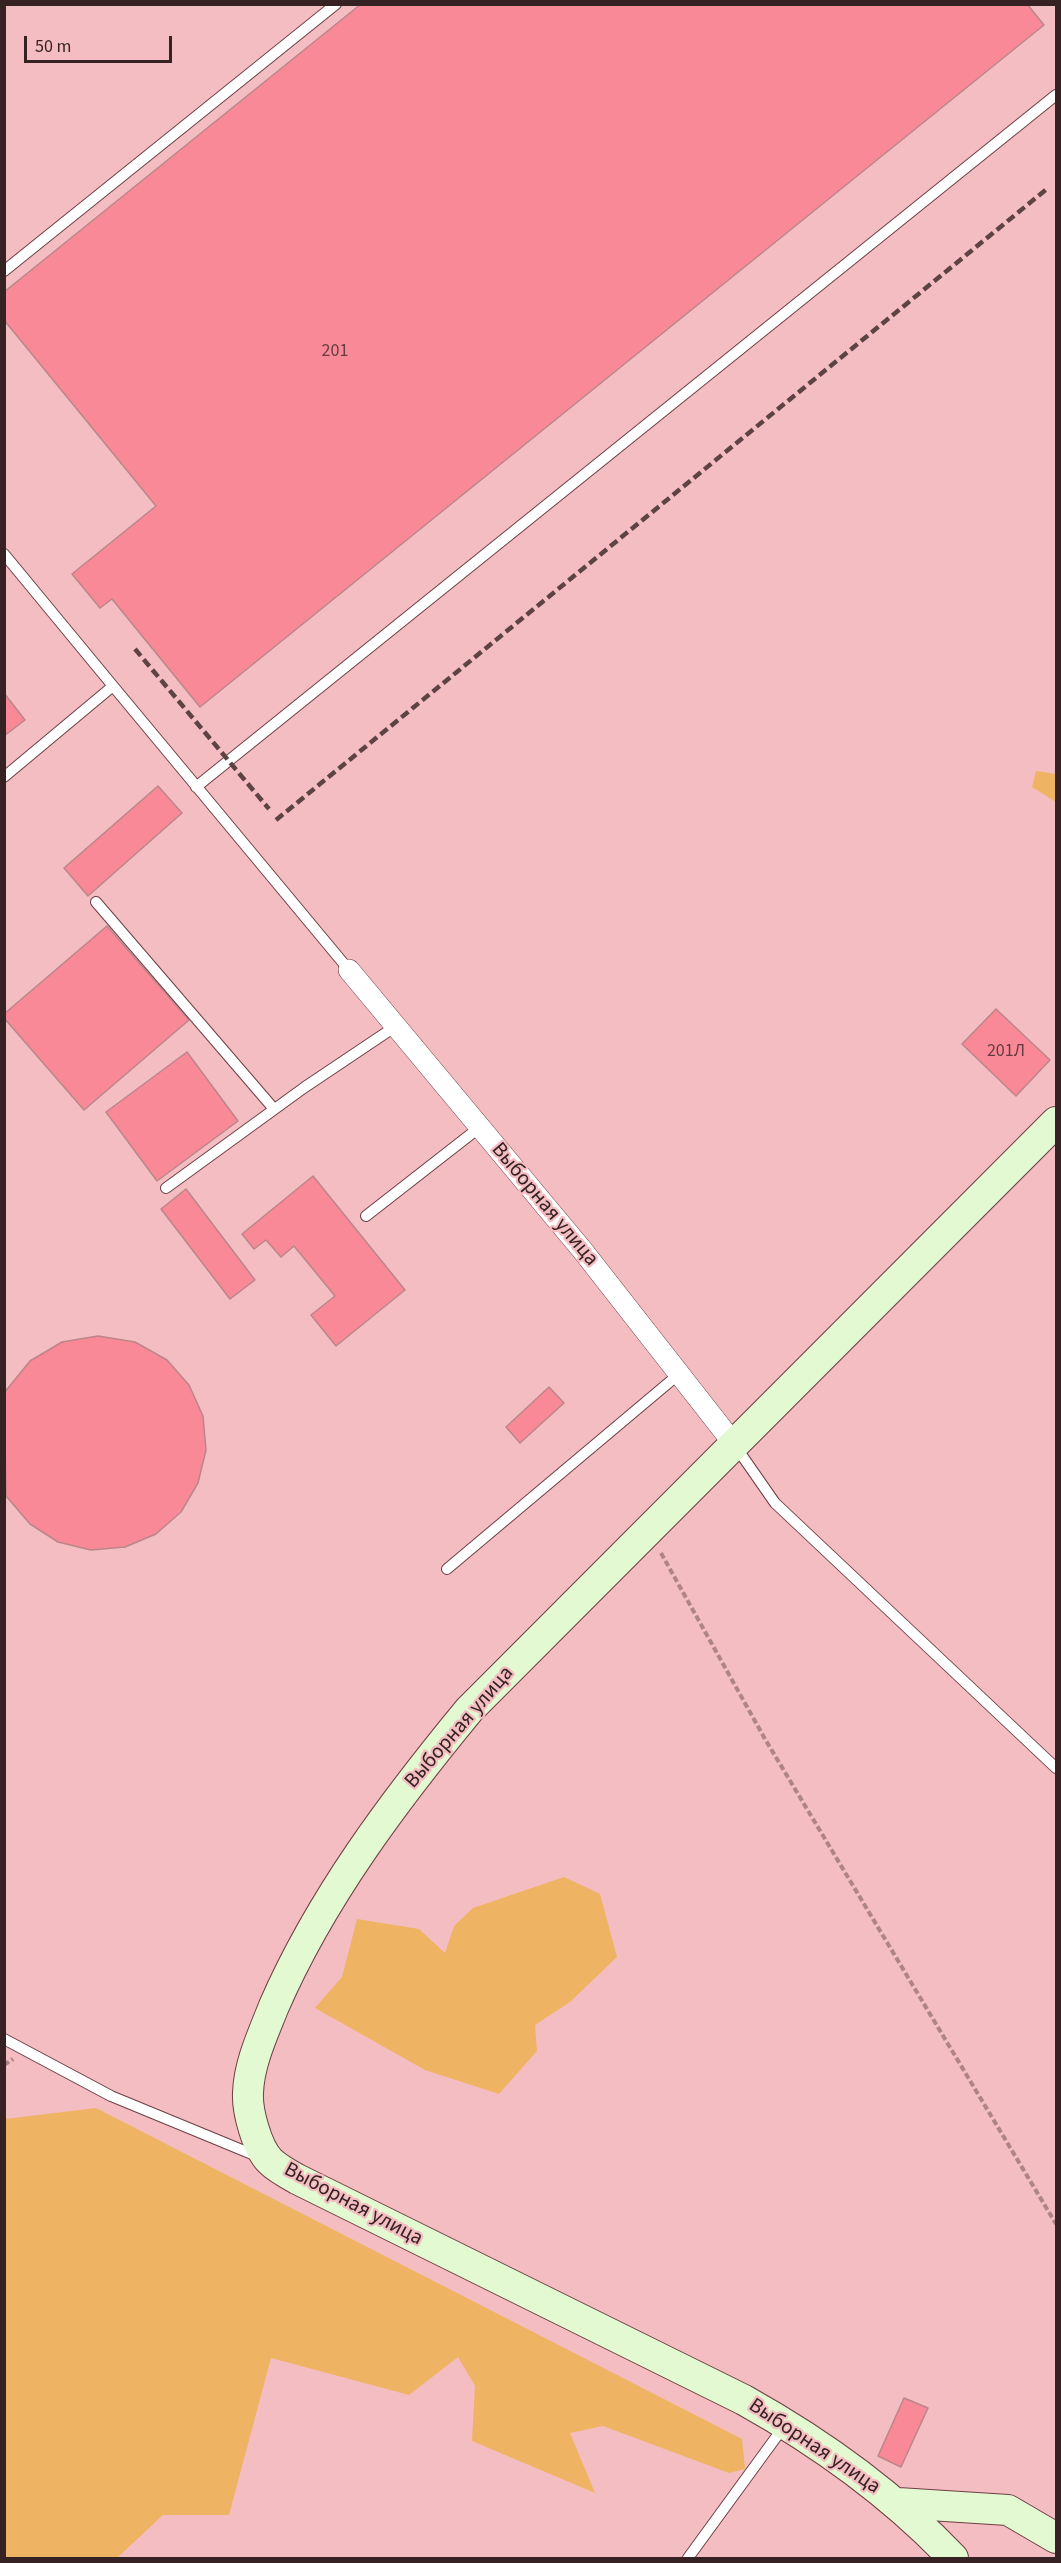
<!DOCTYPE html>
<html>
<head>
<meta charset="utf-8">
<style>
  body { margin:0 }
  #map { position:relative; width:1061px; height:2563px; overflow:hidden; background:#f4bdc1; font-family:"Source Sans 3",sans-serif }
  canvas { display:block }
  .frame { position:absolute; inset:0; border:6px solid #362223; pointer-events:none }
  .scale { position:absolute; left:24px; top:36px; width:148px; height:27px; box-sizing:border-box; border:3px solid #362223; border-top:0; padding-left:8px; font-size:18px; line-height:21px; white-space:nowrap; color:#362223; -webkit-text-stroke:4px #f4bdc1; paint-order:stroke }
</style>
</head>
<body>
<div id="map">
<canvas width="1061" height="2563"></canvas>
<div class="frame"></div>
<div class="scale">50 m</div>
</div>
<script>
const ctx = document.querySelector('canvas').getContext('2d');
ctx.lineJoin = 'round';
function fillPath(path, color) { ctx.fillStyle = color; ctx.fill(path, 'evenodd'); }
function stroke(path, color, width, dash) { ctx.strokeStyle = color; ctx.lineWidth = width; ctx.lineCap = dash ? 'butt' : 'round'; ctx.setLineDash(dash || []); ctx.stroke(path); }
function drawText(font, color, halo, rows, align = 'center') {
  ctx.font = font + ' "Source Sans 3",sans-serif'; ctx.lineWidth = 4.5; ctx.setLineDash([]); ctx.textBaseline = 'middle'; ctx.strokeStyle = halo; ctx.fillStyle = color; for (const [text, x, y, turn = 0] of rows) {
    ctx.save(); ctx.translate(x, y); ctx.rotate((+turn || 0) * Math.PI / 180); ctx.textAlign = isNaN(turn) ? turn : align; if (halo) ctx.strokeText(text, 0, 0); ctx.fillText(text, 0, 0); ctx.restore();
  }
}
fillPath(new Path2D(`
  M 1036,771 L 1056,774 L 1056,802 L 1032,787 Z
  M 564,1877 L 600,1894 L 617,1957 L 570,2002 L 535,2025 L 537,2051 L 499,2094 L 425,2070 L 315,2008 L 342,1977 L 357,1919 L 419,1929 L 445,1953 L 454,1926 L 473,1908 Z
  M 96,2108 L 742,2439 L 745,2469 L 729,2473 L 603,2426 L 570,2433 L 595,2493 L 472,2441 L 475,2386 L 458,2357 L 409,2395 L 271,2358 L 229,2515 L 163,2515 L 117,2558 L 5,2558 L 5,2119 Z`), '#efb463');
const building = new Path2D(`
  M 361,4 L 1027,4 L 1044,25 L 200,707 L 112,599 L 100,608 L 72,574 L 156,506 L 4,320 L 4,292 Z
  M 4,693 L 25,720 L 4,736 Z
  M 158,786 L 182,813 L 88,896 L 64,868 Z
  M 107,926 L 189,1020 L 84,1110 L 4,1018 L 4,1014 Z
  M 996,1009 L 1050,1060 L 1016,1096 L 962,1044 Z
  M 187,1052 L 238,1121 L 157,1181 L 106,1112 Z
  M 313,1176 L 405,1290 L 336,1346 L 311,1315 L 335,1296 L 294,1246 L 281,1257 L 266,1240 L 254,1249 L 242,1234 Z
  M 186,1189 L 255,1280 L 230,1299 L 161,1209 Z
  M 98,1336 L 135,1342 L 167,1360 L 189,1385 L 203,1416 L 206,1450 L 198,1483 L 181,1512 L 156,1534 L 125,1547 L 91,1550 L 58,1542 L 30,1524 L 6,1496 L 4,1393 L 30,1361 L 62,1342 Z
  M 549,1387 L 564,1403 L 520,1443 L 506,1427 Z
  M 904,2398 L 928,2408 L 901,2467 L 878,2456 Z`);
fillPath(building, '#f98996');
stroke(building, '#ba868a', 1.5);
const service = new Path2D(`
  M 4,271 L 336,4
  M 4,554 L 113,686
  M 4,777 L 113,686 L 349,970
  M 196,787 L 1056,95
  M 96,902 L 274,1109
  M 166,1188 L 305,1087 L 396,1026
  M 366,1216 L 480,1127
  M 736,1447 L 775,1503 L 1056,1768
  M 447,1569 L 679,1374
  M 4,2039 L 111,2096 L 259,2157
  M 688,2558 L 785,2425`);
const minor = new Path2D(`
  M 349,970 L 583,1251 L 734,1444`);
const secondary = new Path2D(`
  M 898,2503 L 1008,2510 L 1056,2538
  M 953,2558 C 893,2495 821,2443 744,2400 L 297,2179 C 288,2174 277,2168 270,2161 C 257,2148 247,2111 248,2093 C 249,2063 263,2034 274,2006 C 321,1898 394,1801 469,1710 L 1056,1122`);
stroke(service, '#6d3f44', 12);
stroke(minor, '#6d3f44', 22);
stroke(secondary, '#6d3f44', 32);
stroke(new Path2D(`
  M 661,1553 L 765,1739 L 1056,2224
  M 4,2065 L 13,2059`), '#ae8487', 4, [6, 3]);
stroke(service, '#fff', 10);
stroke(minor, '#fff', 21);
stroke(secondary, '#e3f9d2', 30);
stroke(new Path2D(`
  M 135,649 L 269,809
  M 276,820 L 1048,188`), '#5e4344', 4.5, [9, 4.5]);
drawText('18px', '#673c40', null, [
  ["201",335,352],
  ["201Л",1006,1052]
]);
drawText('21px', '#362223', '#f4bdc1', [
  ["Выборная улица",544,1205,50],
  ["Выборная улица",460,1728,-49],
  ["Выборная улица",353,2205,28],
  ["Выборная улица",814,2447,34]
]);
</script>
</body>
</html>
